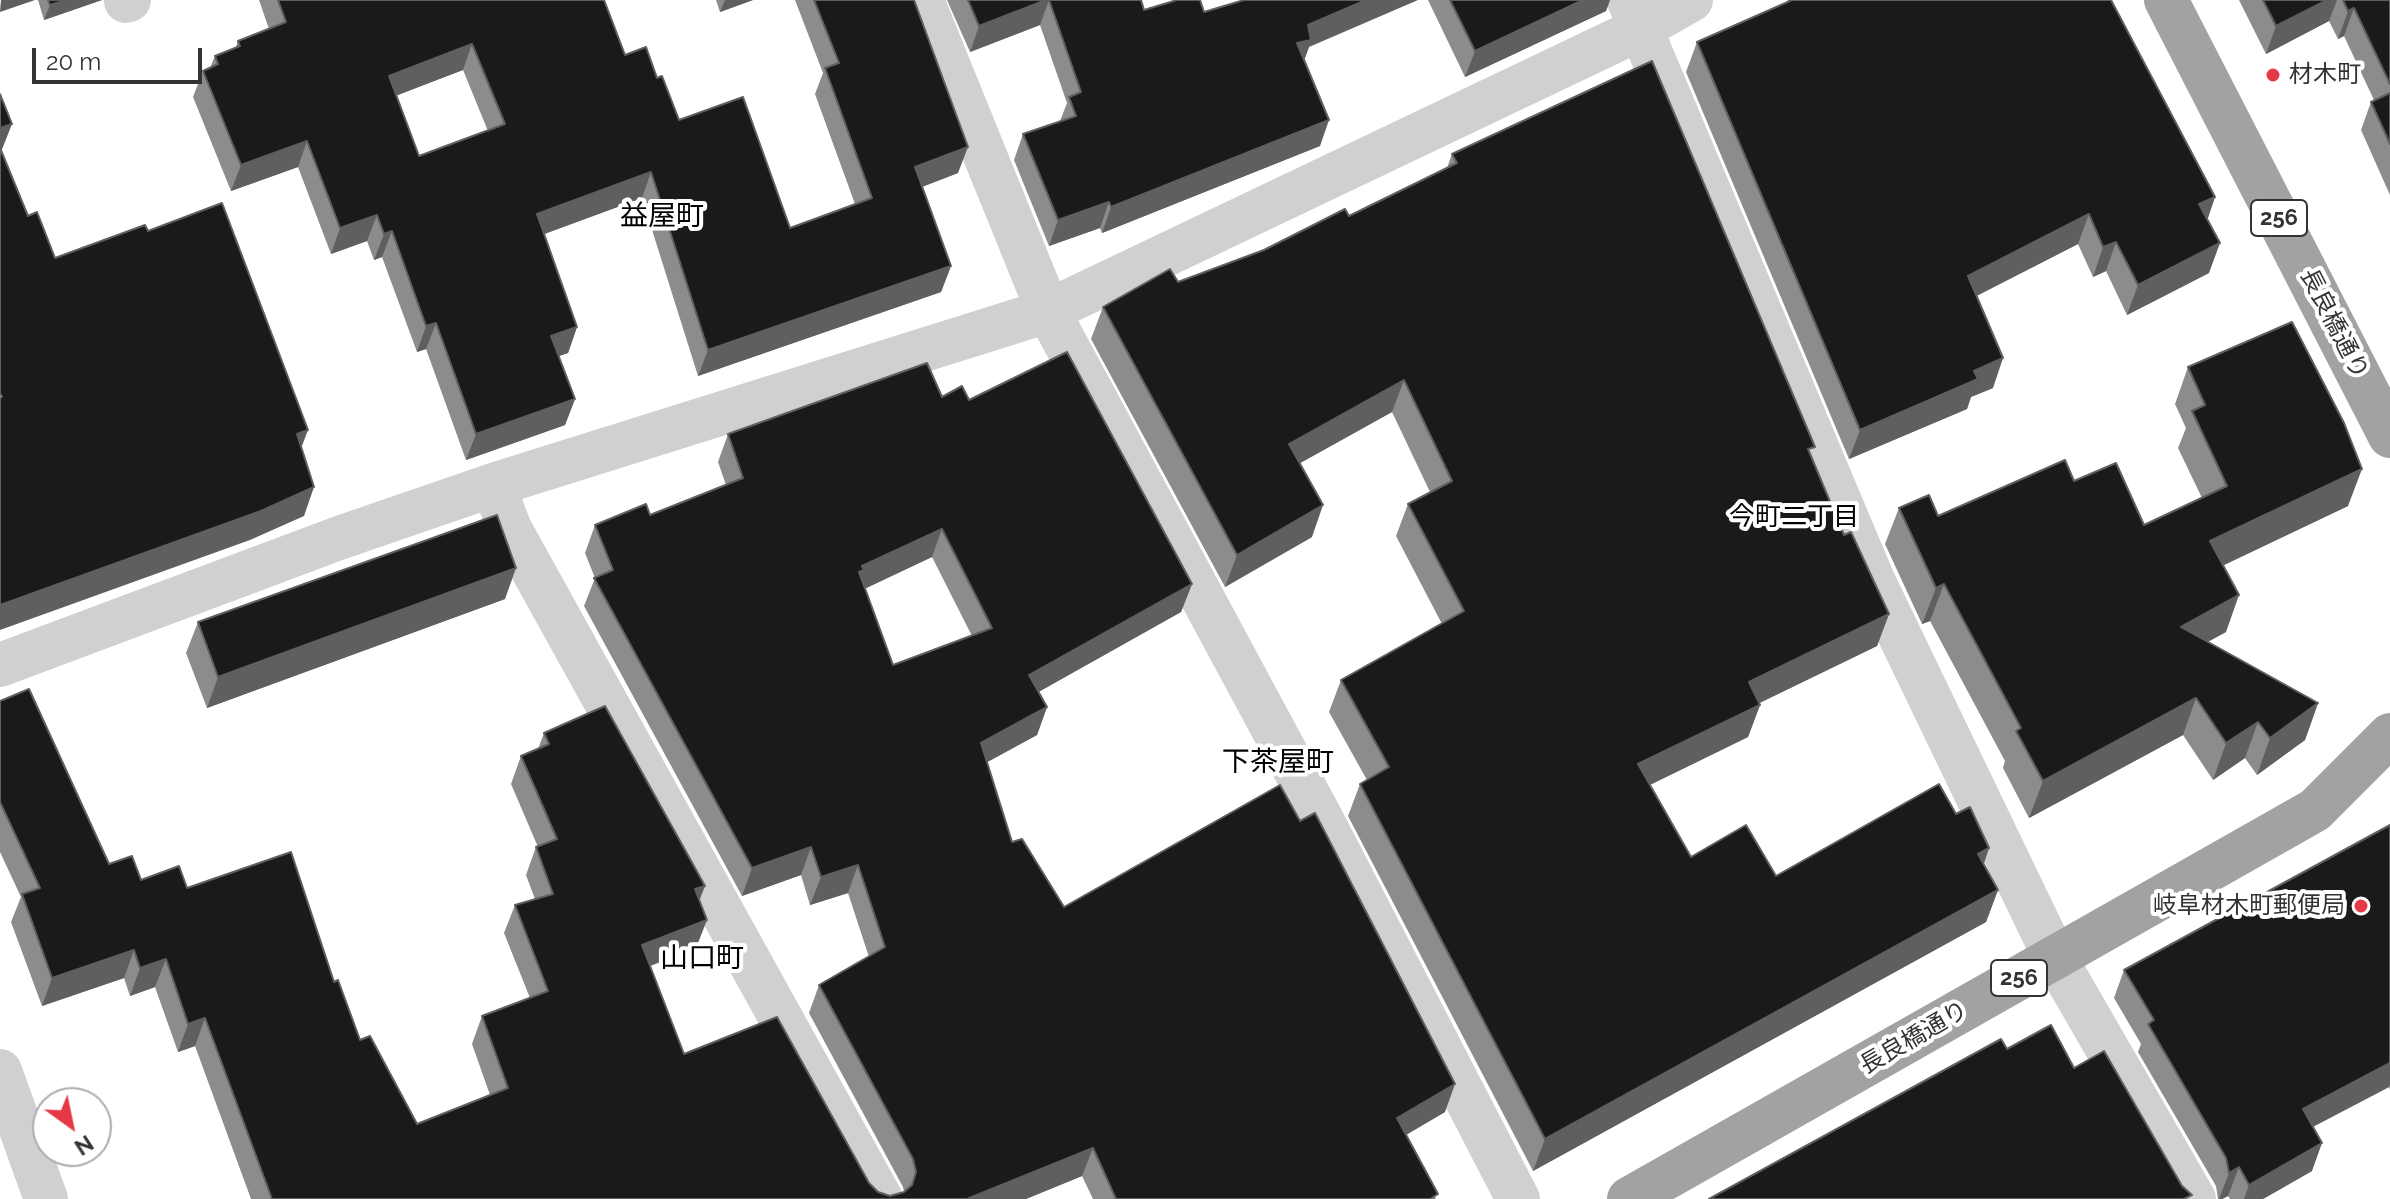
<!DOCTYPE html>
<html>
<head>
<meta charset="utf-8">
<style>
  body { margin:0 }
  #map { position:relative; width:2390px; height:1199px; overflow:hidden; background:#fff; font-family:Raleway,sans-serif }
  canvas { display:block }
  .north { position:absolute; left:32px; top:1087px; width:80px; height:80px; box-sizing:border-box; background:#fff; border:2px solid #adadad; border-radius:50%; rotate:147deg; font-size:22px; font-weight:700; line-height:32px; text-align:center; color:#333 }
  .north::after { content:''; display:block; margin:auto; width:28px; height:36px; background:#e63946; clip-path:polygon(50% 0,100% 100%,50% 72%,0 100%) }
  .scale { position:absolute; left:32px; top:48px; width:170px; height:36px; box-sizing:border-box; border:4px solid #333; border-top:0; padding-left:10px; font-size:24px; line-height:28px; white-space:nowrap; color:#333; -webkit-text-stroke:6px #fff; paint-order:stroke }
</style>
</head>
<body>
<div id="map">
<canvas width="2390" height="1199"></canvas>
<div class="north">N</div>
<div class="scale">20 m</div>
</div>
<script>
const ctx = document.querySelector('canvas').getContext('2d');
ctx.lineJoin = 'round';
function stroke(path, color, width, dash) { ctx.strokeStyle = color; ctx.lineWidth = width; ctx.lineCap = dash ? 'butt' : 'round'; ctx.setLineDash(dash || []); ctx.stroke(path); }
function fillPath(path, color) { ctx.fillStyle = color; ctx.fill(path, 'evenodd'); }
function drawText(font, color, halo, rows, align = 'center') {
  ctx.font = font + ' Raleway,"Noto Sans JP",sans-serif'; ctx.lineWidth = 8; ctx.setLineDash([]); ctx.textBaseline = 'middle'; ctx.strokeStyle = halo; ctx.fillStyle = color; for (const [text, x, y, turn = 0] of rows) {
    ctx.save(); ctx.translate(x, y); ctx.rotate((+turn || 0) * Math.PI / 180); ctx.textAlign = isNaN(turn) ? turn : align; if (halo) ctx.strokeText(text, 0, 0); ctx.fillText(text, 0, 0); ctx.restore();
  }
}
stroke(new Path2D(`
  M 922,0 L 1048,311 L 1322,820 L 1518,1199
  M 126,1 L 129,0
  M 1629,1 L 1873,580 L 2055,958 L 2194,1199
  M 493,485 L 510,529 L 881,1199
  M 0,665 L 339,538 L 493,485 L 1048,311 L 1642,28 L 1691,0`), '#d0d0d0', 44);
stroke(new Path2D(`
  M 0,1071 L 46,1199`), '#d0d0d0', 44);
stroke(new Path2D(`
  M 2166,0 L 2390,436
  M 1629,1199 L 2315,810 L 2390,735`), '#a2a2a2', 44);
fillPath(new Path2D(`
  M 38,0 L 102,0 L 44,20 Z
  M 259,0 L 604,0 L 625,55 L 657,78 L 679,120 L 790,228 L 855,204 L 815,94 L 823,73 L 795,0 L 914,0 L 958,173 L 922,187 L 951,266 L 941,292 L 698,376 L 642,198 L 544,234 L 577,327 L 568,353 L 559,356 L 575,399 L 565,425 L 466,460 L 426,349 L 417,352 L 382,257 L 374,260 L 367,241 L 331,254 L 298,167 L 231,191 L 193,97 L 203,71 L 210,68 L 215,56 L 236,47 L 238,41 L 269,29 ZM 463,70 L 488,131 L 419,156 L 396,95 Z
  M 716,0 L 753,0 L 720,12 Z
  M 947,0 L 1141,0 L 1144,10 L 1204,12 L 1309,47 L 1304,60 L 1320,146 L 1102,233 L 1100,228 L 1049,246 L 1014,160 L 1023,134 L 1060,121 L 1067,103 L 1040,25 L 970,52 Z
  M 1428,0 L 1610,0 L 1606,11 L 1465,77 Z
  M 1788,0 L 2111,0 L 2215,197 L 2207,219 L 2209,273 L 2127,315 L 2106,271 L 2093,277 L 2078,244 L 1976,296 L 1993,388 L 1971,397 L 1967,409 L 1849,459 L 1686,72 L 1697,42 L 1787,2 Z
  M 2239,0 L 2390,0 L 2390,195 L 2361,130 L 2371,102 L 2374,100 L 2344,36 L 2338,39 L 2329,21 L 2266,54 Z
  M 1452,154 L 1811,457 L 1844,535 L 1889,614 L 1877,646 L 1759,703 L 1760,705 L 1748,737 L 1650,785 L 1691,857 L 1776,876 L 1956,814 L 1989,848 L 1984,864 L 1998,890 L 1986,922 L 1533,1171 L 1348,816 L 1360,784 L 1367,780 L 1329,712 L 1341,680 L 1442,624 L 1396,536 L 1408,504 L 1430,492 L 1392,412 L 1300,463 L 1312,537 L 1225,587 L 1091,339 L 1103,307 L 1178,282 L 1264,250 L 1349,216 L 1447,168 Z
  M 2188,367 L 2348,506 L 2223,565 L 2226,632 L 2208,642 L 2318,703 L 2305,740 L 2257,775 L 2245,758 L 2213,780 L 2183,735 L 2029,818 L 2003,768 L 2005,761 L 1930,621 L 1922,624 L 1885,544 L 1899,508 L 1938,516 L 2074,481 L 2144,525 L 2202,498 L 2178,448 L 2186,428 L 2175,404 Z
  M 942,397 L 969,400 L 1192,584 L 1181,612 L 1038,692 L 1047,707 L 1037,735 L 987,762 L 1012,842 L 1064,907 L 1445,1112 L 1406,1135 L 1436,1199 L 1093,1199 L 1082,1176 L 1026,1199 L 251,1199 L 195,1046 L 178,1052 L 155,987 L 130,996 L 124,978 L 42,1006 L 11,922 L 21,897 L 0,852 L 0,701 L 109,864 L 141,880 L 187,888 L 334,982 L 360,1040 L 417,1124 L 490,1095 L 472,1044 L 482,1016 L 530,998 L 504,933 L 515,905 L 535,899 L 526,875 L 536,847 L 538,847 L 511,784 L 521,756 L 538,749 L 544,733 L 699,901 L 696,948 L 650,966 L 684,1054 L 869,1183 L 878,1192 L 890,1196 L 904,1192 L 903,1187 L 809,1013 L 819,985 L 869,957 L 848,893 L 810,905 L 801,875 L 742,896 L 584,606 L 595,578 L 585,553 L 595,525 L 650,515 L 726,485 L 718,462 L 728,434 ZM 932,557 L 972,636 L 893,665 L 865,588 Z
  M 505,599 L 207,708 L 186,653 L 198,622 Z
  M 2390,825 L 2390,1090 L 2389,1087 L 2313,1127 L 2312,1171 L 2263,1199 L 2230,1199 L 2228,1196 L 2222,1199 L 2218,1199 L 2216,1186 L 2138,1052 L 2141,1044 L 2114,998 L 2124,970 Z`), '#8c8c8c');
fillPath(new Path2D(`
  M 1,0 L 35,0 L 0,12 Z
  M 66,0 L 102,0 L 44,20 L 50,5 Z
  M 725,0 L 753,0 L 720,12 Z
  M 1046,0 L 1049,0 L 1040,25 L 970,52 L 979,26 Z
  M 1366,0 L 1418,0 L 1309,47 L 1302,66 L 1297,43 L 1308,25 Z
  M 1583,0 L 1610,0 L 1606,11 L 1465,77 L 1475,51 Z
  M 2327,0 L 2337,0 L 2329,21 L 2266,54 L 2276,26 Z
  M 2354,8 L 2344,36 L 2338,39 L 2348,11 Z
  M 472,44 L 463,70 L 380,102 L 389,76 Z
  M 1329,120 L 1320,146 L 1102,233 L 1111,207 Z
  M 12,124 L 1,152 L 0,153 L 0,128 Z
  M 307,141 L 298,167 L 231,191 L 241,165 Z
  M 968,147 L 958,173 L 906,193 L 915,167 Z
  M 651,172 L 642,198 L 528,240 L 537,214 Z
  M 2215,197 L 2205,227 L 2199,204 Z
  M 1109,202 L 1100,228 L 1049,246 L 1058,220 Z
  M 2089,214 L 2078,244 L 1957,306 L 1968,276 Z
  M 377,215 L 367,241 L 331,254 L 340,228 Z
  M 392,231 L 382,257 L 374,260 L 384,234 Z
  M 2116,242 L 2106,271 L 2093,277 L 2103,247 Z
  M 2220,243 L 2209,273 L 2127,315 L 2138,285 Z
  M 951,266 L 941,292 L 698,376 L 708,350 Z
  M 436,323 L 426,349 L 417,352 L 426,326 Z
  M 577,327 L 568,353 L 542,362 L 551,336 Z
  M 2003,358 L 1993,388 L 1971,397 L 1967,409 L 1849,459 L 1860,430 L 1974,371 Z
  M 1404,380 L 1392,412 L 1277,476 L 1289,444 Z
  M 575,399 L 565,425 L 466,460 L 476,434 Z
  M 308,430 L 297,459 L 297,434 Z
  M 2362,469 L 2348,506 L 2197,578 L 2210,541 Z
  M 314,487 L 304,516 L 250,540 L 0,630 L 0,605 Z
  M 1323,505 L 1312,537 L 1225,587 L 1237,555 Z
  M 942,529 L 932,557 L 856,593 L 859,572 L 862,566 Z
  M 516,568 L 505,599 L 207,708 L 218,677 Z
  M 1192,584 L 1181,612 L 1019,703 L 1029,675 Z
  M 1944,584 L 1930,621 L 1922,624 L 1936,588 Z
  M 2239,595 L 2226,632 L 2167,663 L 2181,627 Z
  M 1889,614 L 1877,646 L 1737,714 L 1749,682 Z
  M 2196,698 L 2183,735 L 2029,818 L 2043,781 Z
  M 2318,703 L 2305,740 L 2257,775 L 2270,738 Z
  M 1760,705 L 1748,737 L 1627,796 L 1638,764 Z
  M 1047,707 L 1037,735 L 971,771 L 981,743 Z
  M 2258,722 L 2245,758 L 2213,780 L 2226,743 Z
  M 811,847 L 801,875 L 742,896 L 752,868 Z
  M 1989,848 L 1978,880 L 1978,854 Z
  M 858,865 L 848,893 L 810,905 L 821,877 Z
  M 705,886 L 694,914 L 695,889 Z
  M 1998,890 L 1986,922 L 1533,1171 L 1545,1139 Z
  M 707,920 L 696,948 L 632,973 L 642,945 Z
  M 134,950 L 124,978 L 42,1006 L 52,978 Z
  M 166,959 L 155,987 L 130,996 L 140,968 Z
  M 205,1018 L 195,1046 L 178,1052 L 188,1024 Z
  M 2390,1063 L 2390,1083 L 2389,1087 L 2293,1137 L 2303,1109 Z
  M 1455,1084 L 1445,1112 L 1387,1146 L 1397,1118 Z
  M 2322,1143 L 2312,1171 L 2263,1199 L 2244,1199 L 2249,1185 Z
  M 1093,1148 L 1082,1176 L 1026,1199 L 967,1199 Z
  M 2239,1167 L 2228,1196 L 2222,1199 L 2219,1199 L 2229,1173 Z`), '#5f5f5f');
const building = new Path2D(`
  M 48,0 L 66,0 L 50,5 Z
  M 278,0 L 604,0 L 625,55 L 646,47 L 657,78 L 662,76 L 679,120 L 743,97 L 790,228 L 872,198 L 825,68 L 839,63 L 814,0 L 914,0 L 968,147 L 915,167 L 951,266 L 708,350 L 651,172 L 537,214 L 577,327 L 551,336 L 575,399 L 476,434 L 436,323 L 426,326 L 392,231 L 384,234 L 377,215 L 340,228 L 307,141 L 241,165 L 203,71 L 218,64 L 215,56 L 240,46 L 238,41 L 286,22 ZM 472,44 L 505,124 L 419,156 L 389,76 Z
  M 968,0 L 1046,0 L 979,26 Z
  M 1049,0 L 1141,0 L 1144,10 L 1177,0 L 1200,0 L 1204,12 L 1244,0 L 1366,0 L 1308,25 L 1311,40 L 1297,43 L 1329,120 L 1111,207 L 1109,202 L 1058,220 L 1023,134 L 1076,116 L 1069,97 L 1081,92 Z
  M 1450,0 L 1583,0 L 1475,51 Z
  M 1792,0 L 2111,0 L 2215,197 L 2199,204 L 2220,243 L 2138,285 L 2116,242 L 2103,247 L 2089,214 L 1968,276 L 2003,358 L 1974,371 L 1978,379 L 1860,430 L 1697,42 Z
  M 2263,0 L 2327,0 L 2276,26 Z
  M 2343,0 L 2390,0 L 2390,84 L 2354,8 L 2348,11 Z
  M 1652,61 L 1815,447 L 1808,449 L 1844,535 L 1851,532 L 1889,614 L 1749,682 L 1760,705 L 1638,764 L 1691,857 L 1746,825 L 1776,876 L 1939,784 L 1956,814 L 1970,807 L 1989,848 L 1978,854 L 1998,890 L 1545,1139 L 1360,784 L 1389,767 L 1341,680 L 1464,611 L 1408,504 L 1452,481 L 1404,380 L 1289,444 L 1323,505 L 1237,555 L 1103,307 L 1170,269 L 1178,282 L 1264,250 L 1345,209 L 1349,216 L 1457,163 L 1452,154 Z
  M 2390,93 L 2390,144 L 2371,102 Z
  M 0,94 L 12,124 L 0,128 Z
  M 0,148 L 28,216 L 37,212 L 55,258 L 145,225 L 148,231 L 222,203 L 308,430 L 297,434 L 314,487 L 261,511 L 0,605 L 0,398 L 2,397 L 0,393 Z
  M 2292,322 L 2344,423 L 2362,469 L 2210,541 L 2239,595 L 2181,627 L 2318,703 L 2270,738 L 2258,722 L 2226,743 L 2196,698 L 2043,781 L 2016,731 L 2021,728 L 1944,584 L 1936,588 L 1899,508 L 1929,495 L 1938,516 L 2065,460 L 2074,481 L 2116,463 L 2144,525 L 2227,486 L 2192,411 L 2205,405 L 2188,367 Z
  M 1067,352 L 1192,584 L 1029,675 L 1047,707 L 981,743 L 1012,842 L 1022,839 L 1064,907 L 1280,785 L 1300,821 L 1315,813 L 1455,1084 L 1397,1118 L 1438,1194 L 1430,1199 L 1116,1199 L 1093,1148 L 967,1199 L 272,1199 L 205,1018 L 188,1024 L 166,959 L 140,968 L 134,950 L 52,978 L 22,894 L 40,888 L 0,802 L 0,701 L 29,689 L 109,864 L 132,856 L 141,880 L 179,866 L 187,888 L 291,852 L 334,982 L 338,980 L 360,1040 L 370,1036 L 417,1124 L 508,1088 L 482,1016 L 548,991 L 515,905 L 553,894 L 536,847 L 557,839 L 521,756 L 549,744 L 544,733 L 605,706 L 705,886 L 695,889 L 707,920 L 642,945 L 684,1054 L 777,1017 L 869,1183 L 878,1192 L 890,1196 L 904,1192 L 912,1185 L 916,1172 L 913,1159 L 819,985 L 885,947 L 858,865 L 821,877 L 811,847 L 752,868 L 594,578 L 613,570 L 595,525 L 646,504 L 650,515 L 743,478 L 728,434 L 927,363 L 942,397 L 962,386 L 969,400 ZM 942,529 L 992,628 L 893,665 L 859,572 L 864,570 L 862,566 Z
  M 497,515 L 516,568 L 218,677 L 198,622 Z
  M 2390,825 L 2390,1063 L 2303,1109 L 2322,1143 L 2249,1185 L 2239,1167 L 2229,1173 L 2226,1158 L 2148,1024 L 2154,1020 L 2124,970 Z
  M 2051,1025 L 2074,1068 L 2104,1051 L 2182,1186 L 2192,1195 L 2184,1199 L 1709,1199 L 2001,1039 L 2007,1049 Z`);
fillPath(building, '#1a1a1a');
stroke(building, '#5f5f5f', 2);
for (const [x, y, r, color] of [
  [2273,75,8,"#e63946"],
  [2361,906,8,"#e63946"]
]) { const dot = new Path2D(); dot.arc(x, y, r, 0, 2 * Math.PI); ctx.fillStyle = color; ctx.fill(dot); stroke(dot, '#fff', 3); }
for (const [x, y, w] of [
  [2279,218,56],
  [2019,978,56]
]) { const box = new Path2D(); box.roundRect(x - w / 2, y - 18, w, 36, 6); ctx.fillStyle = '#fff'; ctx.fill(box); stroke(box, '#333', 2); }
drawText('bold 22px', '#333', null, [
  ["256",2279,218],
  ["256",2019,978]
]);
drawText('24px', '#333', '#fff', [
  ["材木町",2289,75],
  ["岐阜材木町郵便局",2345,906,"right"]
], 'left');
drawText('24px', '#333', '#fff', [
  ["長良橋通り",2334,324,63],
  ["長良橋通り",1914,1038,-30]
]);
drawText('26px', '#000', '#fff', [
  ["今町二丁目",1794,517]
]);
drawText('28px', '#000', '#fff', [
  ["益屋町",662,217],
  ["下茶屋町",1278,763],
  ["山口町",702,959]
]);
</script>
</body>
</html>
